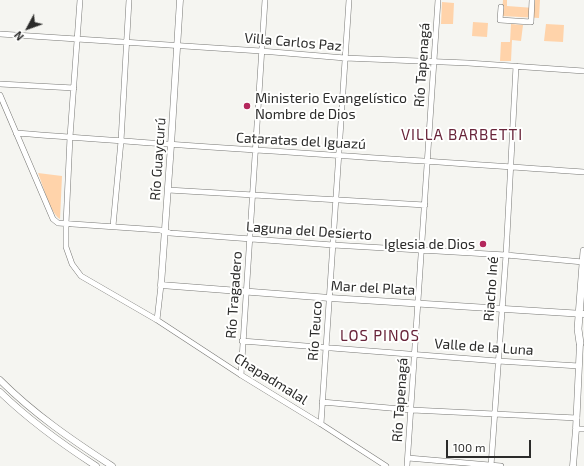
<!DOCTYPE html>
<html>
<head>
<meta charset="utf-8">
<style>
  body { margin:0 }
  #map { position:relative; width:584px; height:466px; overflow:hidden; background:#f5f5f1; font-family:"Exo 2",sans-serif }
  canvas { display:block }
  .north { position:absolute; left:8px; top:8px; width:40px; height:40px; -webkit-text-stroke:3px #fffffe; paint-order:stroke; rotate:229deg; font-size:11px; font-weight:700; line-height:16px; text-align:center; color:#2b2b2a }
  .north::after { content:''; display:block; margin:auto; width:14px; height:18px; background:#2b2b2a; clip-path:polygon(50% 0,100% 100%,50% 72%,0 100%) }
  .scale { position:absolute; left:446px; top:440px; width:85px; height:18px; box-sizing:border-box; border:2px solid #2b2b2a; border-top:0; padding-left:5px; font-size:12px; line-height:14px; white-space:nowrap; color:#2b2b2a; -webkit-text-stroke:3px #fffffe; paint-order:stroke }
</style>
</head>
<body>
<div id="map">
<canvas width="584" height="466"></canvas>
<div class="north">N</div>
<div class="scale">100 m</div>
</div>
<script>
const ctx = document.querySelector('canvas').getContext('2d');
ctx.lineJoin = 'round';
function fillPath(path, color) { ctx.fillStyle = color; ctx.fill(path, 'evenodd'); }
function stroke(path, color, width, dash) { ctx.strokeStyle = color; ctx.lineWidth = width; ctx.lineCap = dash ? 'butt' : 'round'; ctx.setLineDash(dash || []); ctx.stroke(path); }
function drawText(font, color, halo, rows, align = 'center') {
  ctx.font = font + ' "Exo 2",sans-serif'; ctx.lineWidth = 4; ctx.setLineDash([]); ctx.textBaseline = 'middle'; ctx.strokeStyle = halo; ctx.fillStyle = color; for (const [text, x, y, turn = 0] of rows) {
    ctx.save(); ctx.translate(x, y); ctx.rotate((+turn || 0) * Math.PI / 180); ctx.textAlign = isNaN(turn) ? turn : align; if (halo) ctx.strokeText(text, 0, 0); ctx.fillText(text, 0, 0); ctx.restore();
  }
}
fillPath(new Path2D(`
  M 500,0 L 507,0 L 507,6 L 534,8 L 534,0 L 540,0 L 539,18 L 502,16 L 503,0 Z
  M 442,2 L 454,3 L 453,24 L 441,24 Z
  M 473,22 L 488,23 L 487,37 L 472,36 Z
  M 511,24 L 523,25 L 521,41 L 512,40 L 511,61 L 500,61 L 501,42 L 510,42 Z
  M 546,24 L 564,25 L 563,42 L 544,41 Z
  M 38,173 L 62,176 L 60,219 C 50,213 43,185 38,173 Z`), '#ffd3aa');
const minor = new Path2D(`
  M 80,0 L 70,137 L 66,224 L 66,247 L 72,264 L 81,276 L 157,320 L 241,375 L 321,424 L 386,466
  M 501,7 L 500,20 L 531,22 L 532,0
  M 0,34 L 261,51 L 345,58 L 468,63 L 584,71
  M 0,84 L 74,88
  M 0,95 L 53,219 L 58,223 L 160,230 L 170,233 L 333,245 L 506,255 L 583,262
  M 16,133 C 205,148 395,158 584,172
  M 168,190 L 425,205
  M 113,226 L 121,141 L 129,0
  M 157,320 L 161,285
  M 242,341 L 498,361 L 579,366
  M 241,375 L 265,0
  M 322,402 L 412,410 L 577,418
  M 321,424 L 349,0
  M 576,429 L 584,429
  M 408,458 L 501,466
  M 407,466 L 438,0
  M 491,466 L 506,255 L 516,66`);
const tertiary = new Path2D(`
  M 180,0 L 171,145 L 161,285 L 330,298 L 584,314
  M 0,380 C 34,414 72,440 112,466
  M 0,392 C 29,420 62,444 96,466
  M 573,466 L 576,429 L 580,343`);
const secondary = new Path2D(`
  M 580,343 L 578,329 L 584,251`);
stroke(minor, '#787875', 6);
stroke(tertiary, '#787875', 7);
stroke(secondary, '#787875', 8);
stroke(minor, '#fff', 5);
stroke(tertiary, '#fff', 6);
stroke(secondary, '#fff', 7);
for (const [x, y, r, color] of [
  [247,106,4,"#b4275c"],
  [483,244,4,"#b4275c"]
]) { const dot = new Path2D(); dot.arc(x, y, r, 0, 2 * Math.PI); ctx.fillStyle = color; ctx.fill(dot); stroke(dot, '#fffffe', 1.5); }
drawText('14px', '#2b2b2a', '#fffffe', [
  ["Villa Carlos Paz",293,42,5],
  ["Río Tapenagá",422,65,-86],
  ["Cataratas del Iguazú",301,141,3],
  ["Río Guaycurú",158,159,-86],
  ["Laguna del Desierto",309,231,4],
  ["Mar del Plata",373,288,3],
  ["Riacho Iné",491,289,-86],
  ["Río Tragadero",234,295,-86],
  ["Río Teuco",315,331,-86],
  ["Valle de la Luna",484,347,4],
  ["Chapadmalal",271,379,32],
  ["Río Tapenagá",400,400,-86]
]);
drawText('14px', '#2b2b2a', '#fffffe', [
  ["Ministerio Evangelístico",255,98],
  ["Nombre de Dios",255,114],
  ["Iglesia de Dios",475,244,"right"]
], 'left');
ctx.letterSpacing = '1px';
drawText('15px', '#682439', '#fffffe', [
  ["VILLA BARBETTI",462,135],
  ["LOS PINOS",380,336]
]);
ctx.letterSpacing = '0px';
</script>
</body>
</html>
